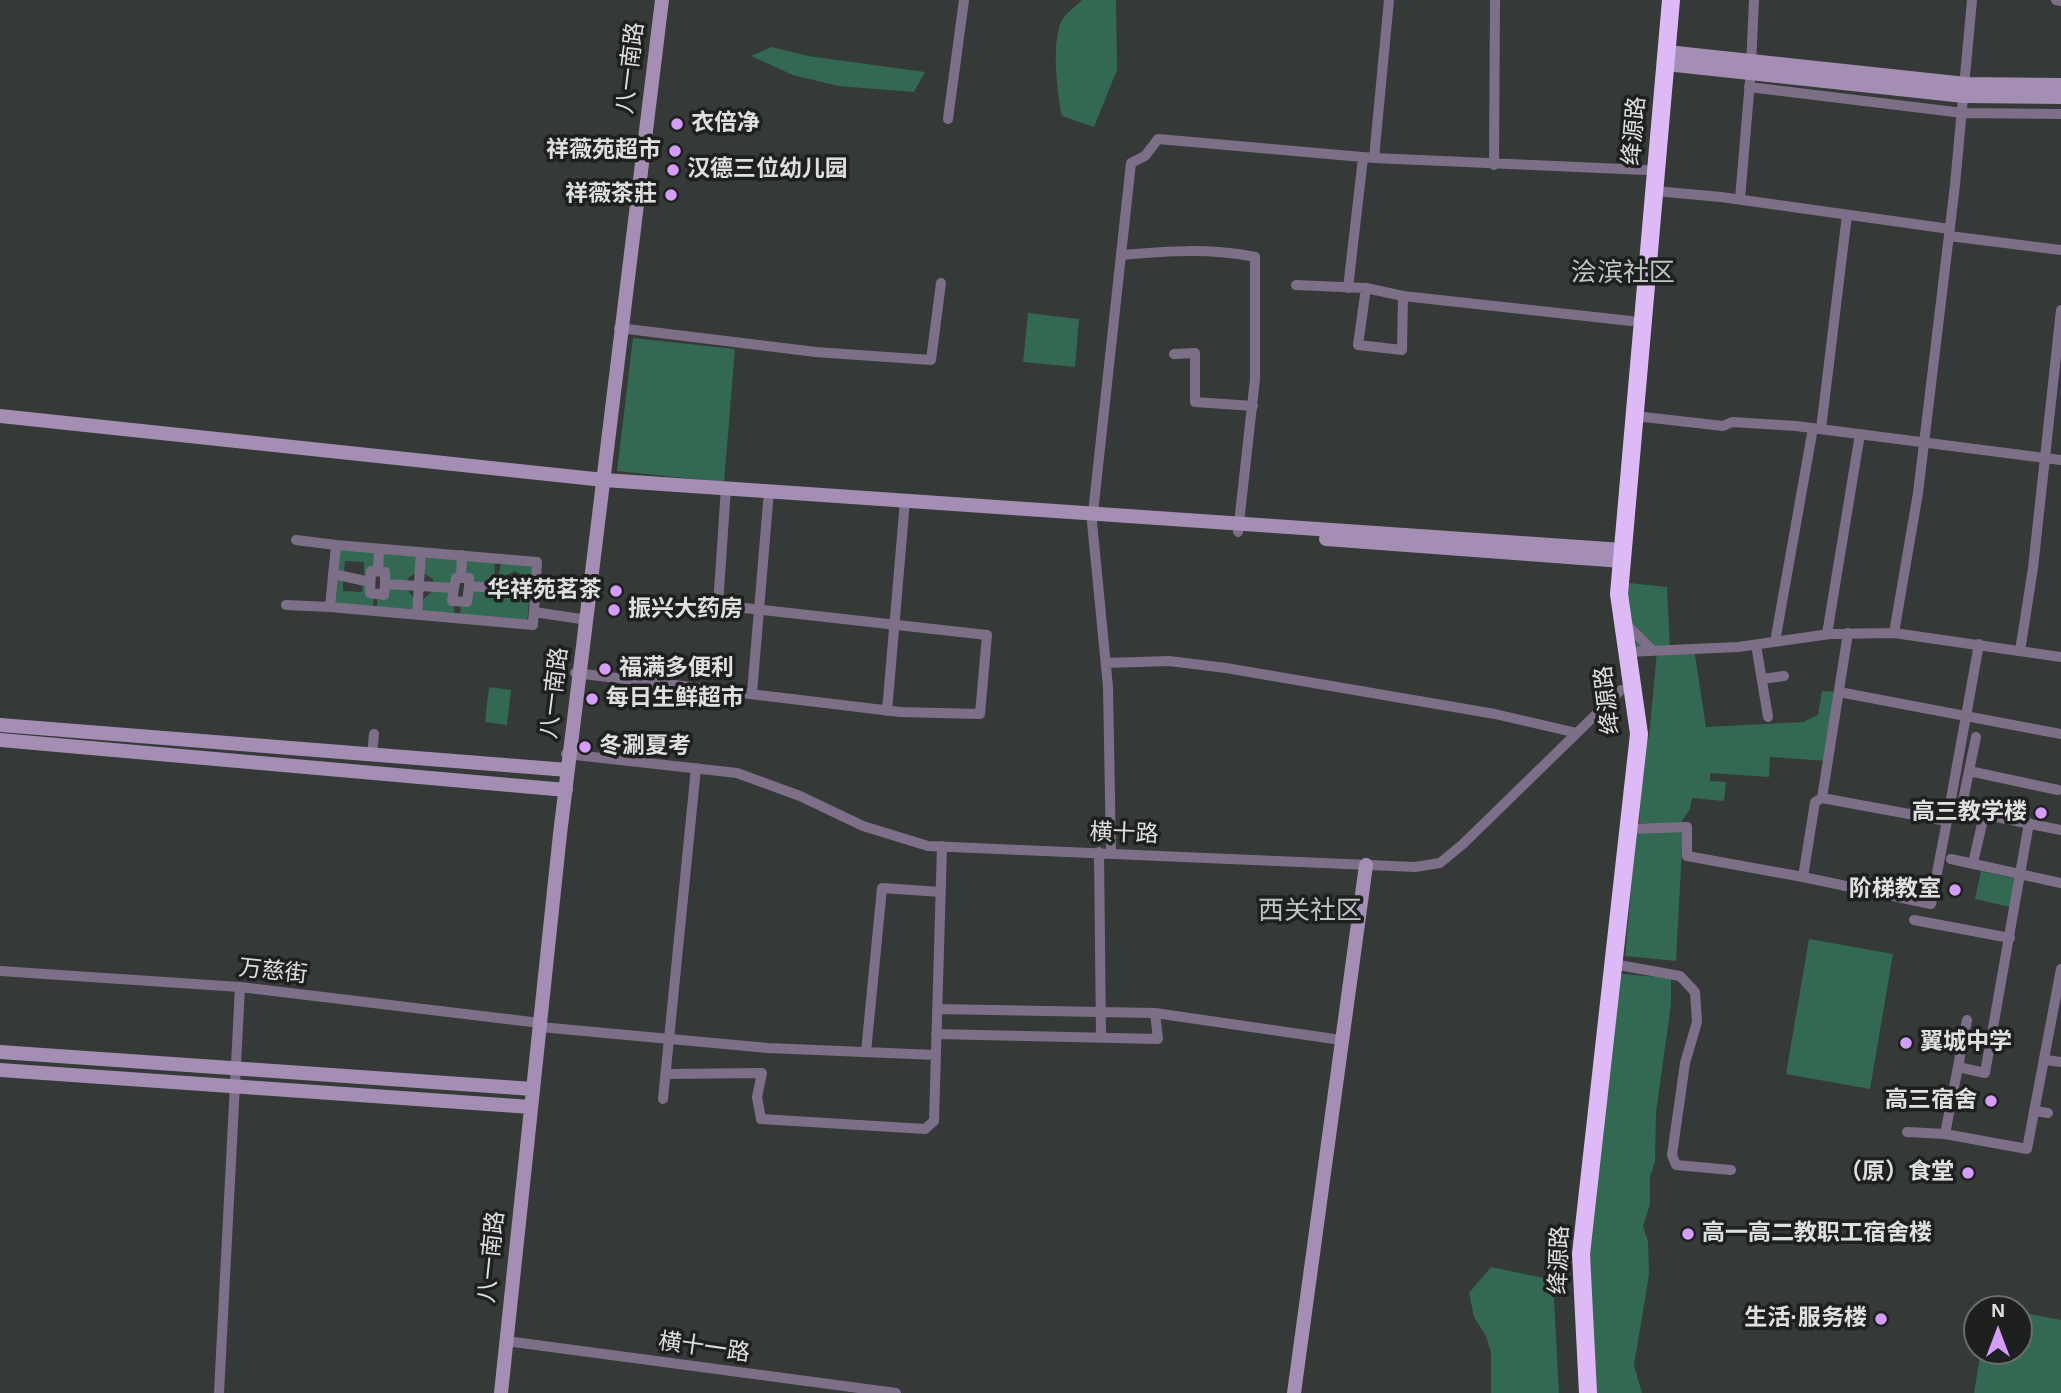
<!DOCTYPE html>
<html>
<head>
<meta charset="utf-8">
<style>
  body { margin:0 }
  #map { position:relative; width:2061px; height:1393px; overflow:hidden; background:#353937; font-family:Arial,sans-serif }
  canvas { display:block }
  .north { position:absolute; left:1963px; top:1295px; width:70px; height:70px; box-sizing:border-box; background:#1e201f; border:2px solid #6b6d6c; border-radius:50%; rotate:0deg; font-size:19px; font-weight:700; line-height:28px; text-align:center; color:#dee0df }
  .north::after { content:''; display:block; margin:auto; width:24px; height:32px; background:#d59cfb; clip-path:polygon(50% 0,100% 100%,50% 72%,0 100%) }
</style>
</head>
<body>
<div id="map">
<canvas width="2061" height="1393"></canvas>
<div class="north">N</div>
</div>
<script>
const ctx = document.querySelector('canvas').getContext('2d');
ctx.lineJoin = 'round';
function fillPath(path, color) { ctx.fillStyle = color; ctx.fill(path, 'evenodd'); }
function stroke(path, color, width, dash) { ctx.strokeStyle = color; ctx.lineWidth = width; ctx.lineCap = dash ? 'butt' : 'round'; ctx.setLineDash(dash || []); ctx.stroke(path); }
function drawText(font, color, halo, rows, align = 'center') {
  ctx.font = font + ' Arial,"Noto Sans SC",sans-serif'; ctx.lineWidth = 7; ctx.setLineDash([]); ctx.textBaseline = 'middle'; ctx.strokeStyle = halo; ctx.fillStyle = color; for (const [text, x, y, turn = 0] of rows) {
    ctx.save(); ctx.translate(x, y); ctx.rotate((+turn || 0) * Math.PI / 180); ctx.textAlign = isNaN(turn) ? turn : align; if (halo) ctx.strokeText(text, 0, 0); ctx.fillText(text, 0, 0); ctx.restore();
  }
}
fillPath(new Path2D(`
  M 1082,0 L 1116,0 L 1117,70 L 1094,127 L 1062,116 C 1057,93 1051,42 1062,20 C 1066,13 1076,6 1082,0 Z
  M 772,47 L 808,56 L 925,72 L 914,92 L 838,86 L 793,75 L 751,56 Z
  M 1028,313 L 1079,319 L 1075,367 L 1023,362 Z
  M 633,338 L 735,349 L 724,482 L 617,471 Z
  M 340,548 L 377,551 L 377,569 L 369,580 L 364,580 L 364,562 L 345,561 L 344,574 L 337,572 Z
  M 381,551 L 420,554 L 419,571 L 409,577 L 406,583 L 387,582 L 380,569 Z
  M 423,554 L 460,557 L 459,575 L 453,586 L 434,586 L 433,579 L 423,573 Z
  M 465,558 L 495,560 L 494,585 L 471,583 L 463,576 Z
  M 501,562 L 532,563 L 531,589 L 516,587 L 516,583 L 525,577 L 515,571 L 507,575 L 513,587 L 497,586 Z
  M 337,578 L 343,578 L 343,591 L 362,592 L 363,583 L 369,584 L 374,596 L 373,606 L 335,604 Z
  M 1620,582 L 1667,587 L 1670,649 L 1694,649 L 1706,727 L 1803,722 L 1818,715 L 1822,691 L 1839,692 L 1828,761 L 1770,757 L 1769,777 L 1710,773 L 1710,781 L 1726,782 L 1724,801 L 1692,798 L 1690,809 L 1680,824 L 1639,823 L 1645,738 L 1649,737 L 1657,651 L 1627,652 Z
  M 386,585 L 405,587 L 414,598 L 415,611 L 377,609 L 377,597 Z
  M 471,589 L 530,592 L 527,622 L 460,616 L 461,604 Z
  M 434,590 L 451,590 L 455,615 L 419,611 L 421,601 Z
  M 489,687 L 511,690 L 507,725 L 485,722 Z
  M 1649,831 L 1683,831 L 1676,961 L 1625,956 L 1636,834 Z
  M 1981,871 L 2016,879 L 2010,907 L 1975,899 Z
  M 1809,939 L 1893,954 L 1870,1089 L 1786,1074 Z
  M 1622,974 L 1671,978 L 1671,1004 L 1656,1113 L 1655,1161 L 1650,1177 L 1650,1204 L 1643,1226 L 1648,1241 L 1649,1275 L 1634,1365 L 1642,1393 L 1593,1393 L 1585,1251 L 1617,978 Z
  M 1491,1267 L 1553,1280 L 1559,1393 L 1491,1393 L 1491,1353 L 1486,1336 L 1474,1317 L 1469,1293 Z
  M 2019,1312 L 2061,1320 L 2061,1393 L 1974,1393 L 1981,1351 L 2019,1351 Z`), '#336852');
stroke(new Path2D(`
  M 2056,0 L 2061,1
  M 1751,66 L 1754,0
  M 1749,87 L 1963,113 L 2061,114
  M 948,119 L 964,0
  M 1374,158 L 1389,0
  M 1494,165 L 1495,0
  M 1655,191 L 1721,197 L 1950,229
  M 1740,199 L 1750,81
  M 1949,236 L 2061,250
  M 1122,255 C 1168,251 1210,248 1255,257 L 1255,379 L 1238,532
  M 1296,285 L 1366,288 L 1358,345 L 1402,350 L 1403,296 L 1631,321
  M 1348,288 L 1363,158
  M 1366,288 L 1403,296
  M 619,328 L 816,352
  M 815,352 L 931,360 L 941,283
  M 1174,354 L 1195,353 L 1195,402 L 1253,406
  M 1635,416 L 1723,426 L 1732,422 L 1796,426 L 2061,460
  M 1821,429 L 1847,215
  M 296,540 L 336,545
  M 378,571 L 379,549
  M 333,574 L 370,582
  M 461,578 L 462,555
  M 385,584 L 384,595 L 370,593 L 371,571 L 385,572 L 385,584 L 454,588 L 456,578 L 469,578 L 469,586 L 535,591
  M 454,588 L 452,601 L 467,602 L 469,586
  M 286,605 L 330,607
  M 534,609 L 533,625 L 330,607 L 336,545 L 537,562 L 534,612 L 581,619 L 587,620
  M 417,614 L 421,552
  M 1626,624 L 1653,651
  M 1894,633 L 1918,493 L 1955,185 L 1972,0
  M 1827,634 L 1860,434
  M 1775,642 L 1813,428
  M 1756,645 L 1768,717
  M 2020,651 L 2033,568 L 2061,310
  M 1627,652 L 1738,647 L 1830,634 L 1894,633 L 2061,657
  M 1106,663 L 1169,661 L 1226,668 L 1495,714 L 1577,733
  M 575,673 L 900,712 L 980,714 L 987,635 L 718,605 L 726,488
  M 1762,679 L 1784,676
  M 1839,692 L 2061,734
  M 752,693 L 769,491
  M 887,711 L 905,501
  M 1976,737 L 1961,810 L 2061,830
  M 566,754 L 737,773 L 800,796 L 863,826 L 928,846 L 1415,867 L 1440,863 L 1463,844 L 1621,690
  M 372,755 L 374,734
  M 1969,771 L 2058,790
  M 1822,798 L 1848,633
  M 1628,829 L 1687,827 L 1687,856 L 1803,877 L 1815,802 L 1822,798 L 1947,821 L 1979,644
  M 1099,852 L 1101,1037
  M 1111,852 L 1108,687 L 1092,522 L 1131,163 L 1145,156 L 1158,139 L 1374,158 L 1645,170
  M 1951,859 L 2061,883
  M 1973,863 L 1984,815
  M 1803,877 L 1931,904 L 1947,821
  M 1914,920 L 2010,938
  M 1613,964 L 1680,976 L 1695,992 L 1697,1022 L 1685,1063 L 1672,1155 L 1676,1165 L 1731,1170
  M 0,971 L 240,987 L 540,1023
  M 937,1009 L 1155,1013
  M 540,1027 L 768,1048 L 936,1055
  M 936,1034 L 1158,1039 L 1155,1013 L 1341,1040
  M 866,1052 L 882,888 L 941,892
  M 2046,1060 L 2061,1062
  M 1958,1067 L 1985,1073 L 2029,823
  M 666,1074 L 762,1073 L 757,1097 L 761,1119 L 925,1129 L 934,1121 L 942,846
  M 663,1099 L 696,768
  M 2035,1111 L 2048,1113
  M 1907,1132 L 1945,1134 L 2027,1149 L 2061,969
  M 1945,1134 L 1967,1020
  M 506,1341 L 896,1393
  M 219,1393 L 240,987`), '#7d6f88', 10);
stroke(new Path2D(`
  M 1667,52 L 1966,84 L 2061,85
  M 1666,64 L 1964,96 L 2061,97
  M 0,416 L 604,480 L 1623,550
  M 1326,539 L 1622,561
  M 0,725 L 568,770
  M 0,740 L 566,790
  M 0,1052 L 533,1089
  M 0,1070 L 531,1107
  M 501,1393 L 560,834 L 662,0
  M 1294,1393 L 1366,865`), '#a48eb4', 14);
stroke(new Path2D(`
  M 1588,1393 L 1581,1254 L 1639,734 L 1619,594 L 1671,0`), '#ddbaf6', 18);
for (const [x, y, r, color] of [
  [677,124,7,"#d59cfb"],
  [675,151,7,"#d59cfb"],
  [673,170,7,"#d59cfb"],
  [671,195,7,"#d59cfb"],
  [616,591,7,"#d59cfb"],
  [614,610,7,"#d59cfb"],
  [605,669,7,"#d59cfb"],
  [592,699,7,"#d59cfb"],
  [585,747,7,"#d59cfb"],
  [2041,813,7,"#d59cfb"],
  [1955,890,7,"#d59cfb"],
  [1906,1043,7,"#d59cfb"],
  [1991,1101,7,"#d59cfb"],
  [1968,1173,7,"#d59cfb"],
  [1688,1234,7,"#d59cfb"],
  [1881,1319,7,"#d59cfb"]
]) { const dot = new Path2D(); dot.arc(x, y, r, 0, 2 * Math.PI); ctx.fillStyle = color; ctx.fill(dot); stroke(dot, '#1e201f', 2.5); }
drawText('23px', '#dee0df', '#1e201f', [
  ["八一南路",631,68,-83],
  ["绛源路",1635,131,-85],
  ["八一南路",555,693,-83],
  ["绛源路",1608,700,-97],
  ["横十路",1124,834,2],
  ["万慈街",273,972,6],
  ["八一南路",492,1257,-84],
  ["绛源路",1560,1260,-88],
  ["横十一路",704,1348,8]
]);
drawText('bold 23px', '#dee0df', '#1e201f', [
  ["衣倍净",691,124],
  ["祥薇苑超市",661,151,"right"],
  ["汉德三位幼儿园",687,170],
  ["祥薇茶莊",657,195,"right"],
  ["华祥苑茗茶",602,591,"right"],
  ["振兴大药房",628,610],
  ["福满多便利",619,669],
  ["每日生鲜超市",606,699],
  ["冬涮夏考",599,747],
  ["高三教学楼",2027,813,"right"],
  ["阶梯教室",1941,890,"right"],
  ["翼城中学",1920,1043],
  ["高三宿舍",1977,1101,"right"],
  ["（原）食堂",1954,1173,"right"],
  ["高一高二教职工宿舍楼",1702,1234],
  ["生活·服务楼",1867,1319,"right"]
], 'left');
drawText('26px', '#bfc3c1', '#1e201f', [
  ["浍滨社区",1623,274],
  ["西关社区",1310,912]
]);
</script>
</body>
</html>
